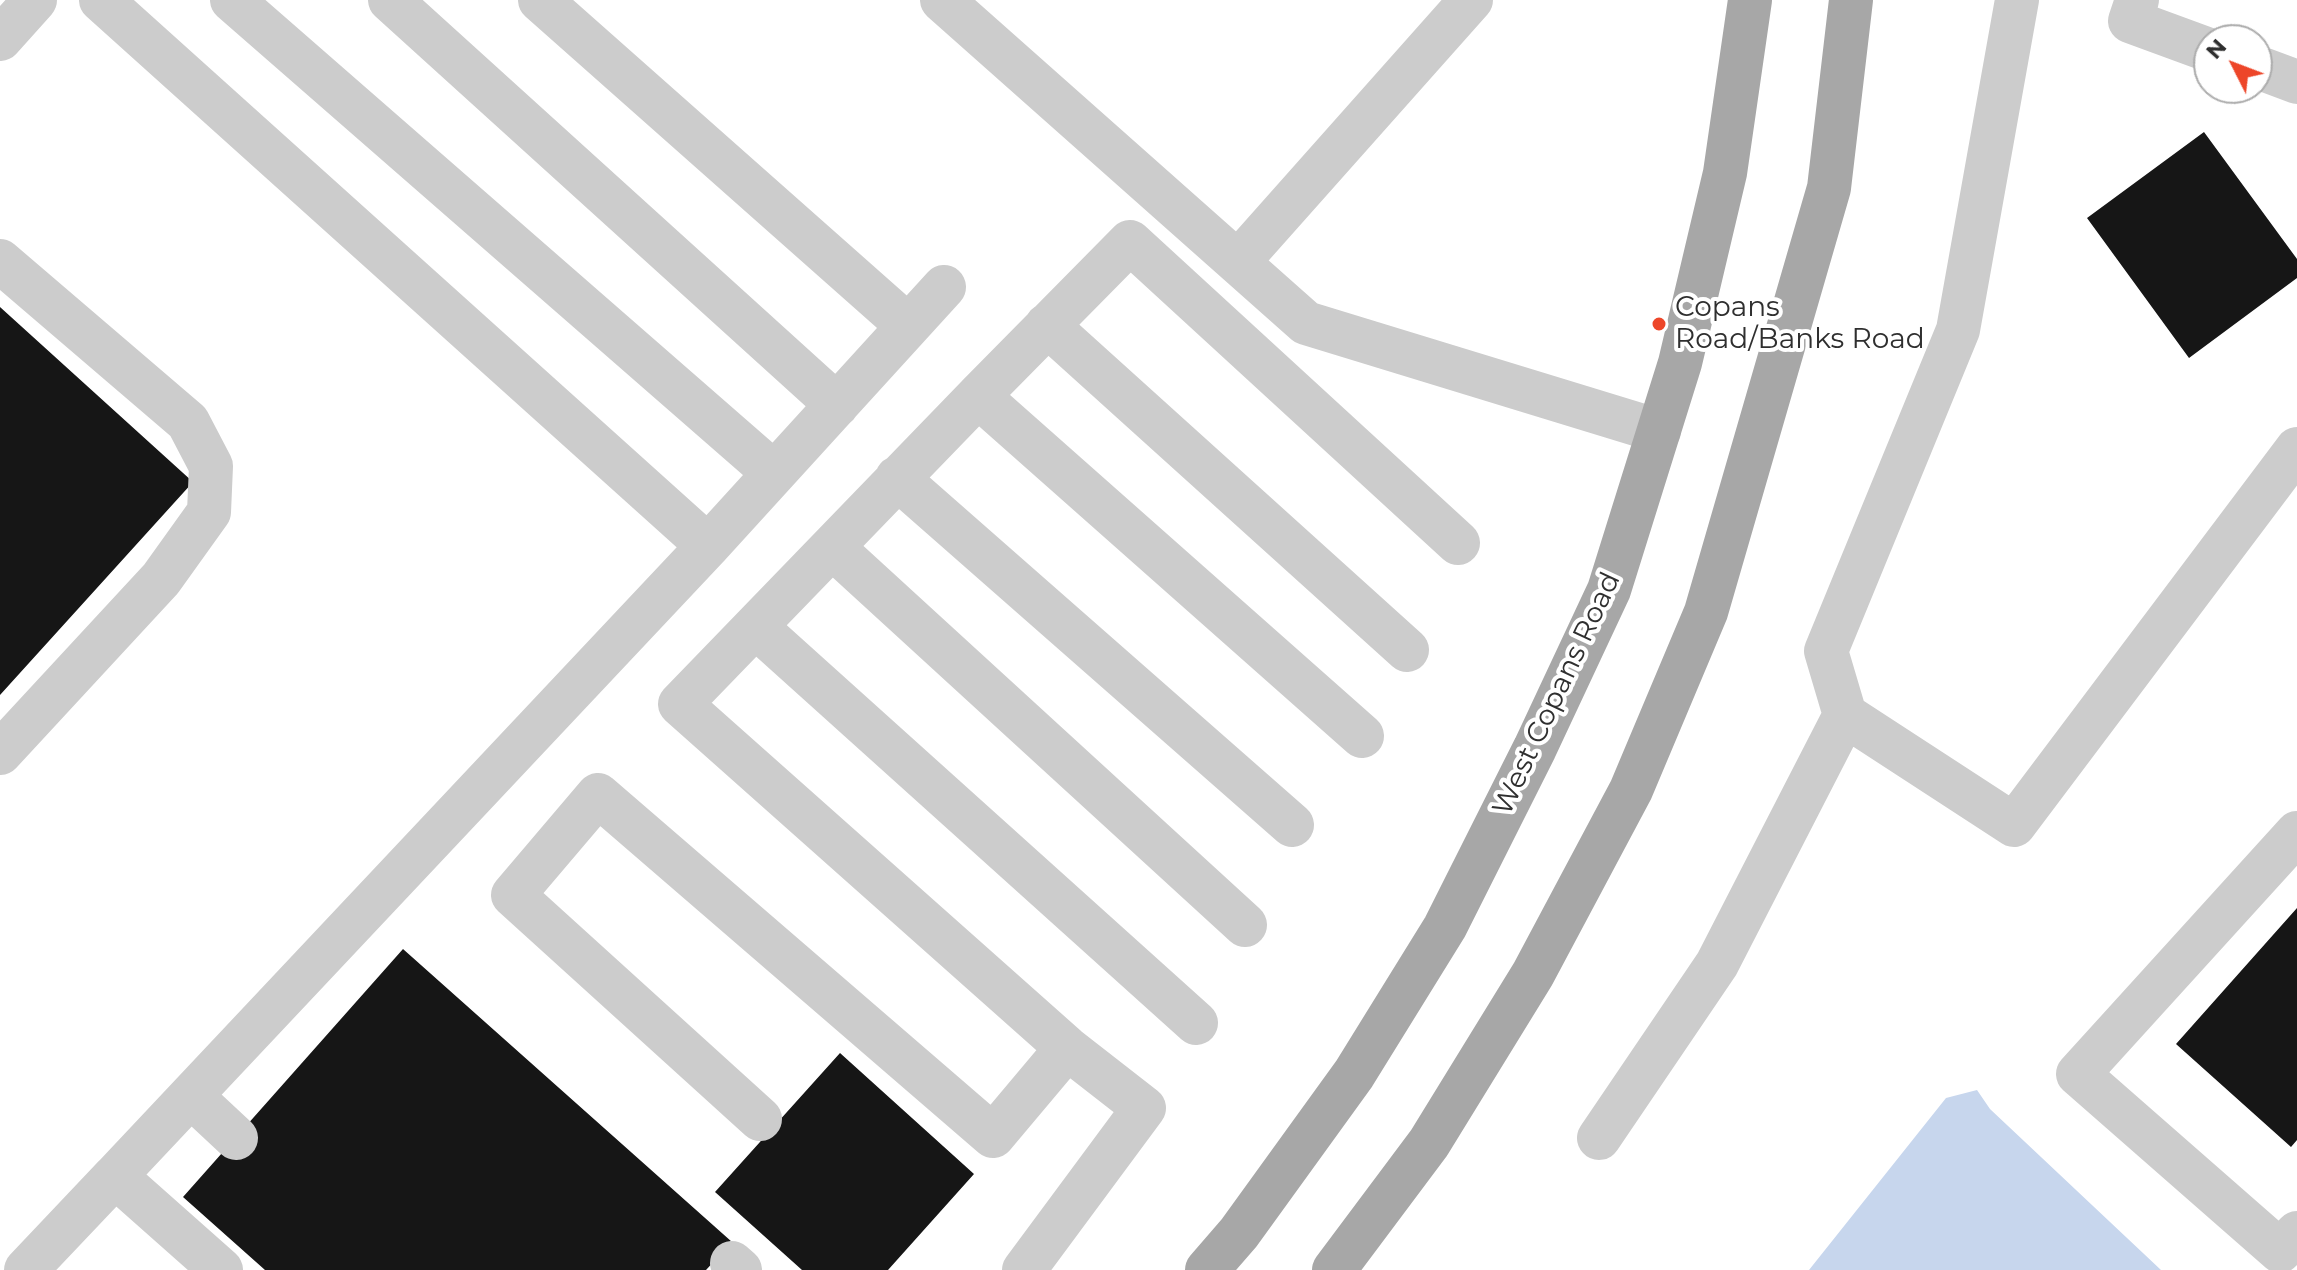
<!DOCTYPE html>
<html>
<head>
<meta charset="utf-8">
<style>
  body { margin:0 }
  #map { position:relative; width:2297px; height:1270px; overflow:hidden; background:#fff; font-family:Montserrat,sans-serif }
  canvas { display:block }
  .north { position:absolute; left:2193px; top:24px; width:80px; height:80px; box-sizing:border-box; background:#fff; border:2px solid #acacac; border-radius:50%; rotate:312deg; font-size:22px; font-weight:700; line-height:32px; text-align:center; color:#2f2f2f }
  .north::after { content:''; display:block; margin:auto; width:28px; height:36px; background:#ed4629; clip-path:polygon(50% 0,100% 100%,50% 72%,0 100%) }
</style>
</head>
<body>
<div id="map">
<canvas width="2297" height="1270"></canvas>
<div class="north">N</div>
</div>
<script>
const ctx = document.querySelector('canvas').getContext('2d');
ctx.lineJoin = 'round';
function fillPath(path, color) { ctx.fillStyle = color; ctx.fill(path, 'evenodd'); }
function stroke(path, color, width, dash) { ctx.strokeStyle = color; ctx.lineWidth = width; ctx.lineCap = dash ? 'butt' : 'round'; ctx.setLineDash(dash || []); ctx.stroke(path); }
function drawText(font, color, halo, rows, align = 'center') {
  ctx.font = font + ' Montserrat,sans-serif'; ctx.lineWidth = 8; ctx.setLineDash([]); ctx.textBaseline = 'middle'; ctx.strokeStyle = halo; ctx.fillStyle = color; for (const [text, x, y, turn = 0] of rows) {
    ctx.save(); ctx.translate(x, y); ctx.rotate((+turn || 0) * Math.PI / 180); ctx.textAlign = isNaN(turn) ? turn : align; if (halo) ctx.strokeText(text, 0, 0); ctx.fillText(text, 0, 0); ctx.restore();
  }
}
fillPath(new Path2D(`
  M 1977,1090 L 1990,1109 L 2161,1270 L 1809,1270 L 1946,1098 Z`), '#c7d6ed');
fillPath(new Path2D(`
  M 2204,132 L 2297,259 L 2297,278 L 2189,358 L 2087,218 Z
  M 0,307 L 193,482 L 0,695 Z
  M 2297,908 L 2297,1140 L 2291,1147 L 2176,1044 Z
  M 403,949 L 732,1242 L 706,1270 L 265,1270 L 183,1197 Z
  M 840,1053 L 974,1174 L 888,1270 L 802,1270 L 715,1192 Z`), '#161616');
stroke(new Path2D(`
  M 101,0 L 708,546
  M 232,0 L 774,473
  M 390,0 L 837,405
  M 540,0 L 908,326
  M 942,0 L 1306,323 L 1659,431
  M 2017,0 L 1958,330 L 1826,651 L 1845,715 L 2014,825 L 2297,449
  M 2137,0 L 2130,21 L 2209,50
  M 0,39 L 35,0
  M 2257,67 L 2297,82
  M 0,261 L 188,422 L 211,466 L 209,512 L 161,579 L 0,753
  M 1238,262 L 1471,0
  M 1047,325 L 1407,650
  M 978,396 L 1130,242 L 1458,543
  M 897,478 L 1292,825
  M 832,547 L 1245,925
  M 756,627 L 1196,1023
  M 2297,833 L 2078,1074 L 2280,1251 L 2297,1233
  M 191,1096 L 236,1138
  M 760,1119 L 513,895 L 598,795 L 993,1136 L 1067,1048
  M 1599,1138 L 1717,964 L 1845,715
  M 732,1263 L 740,1270
  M 26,1270 L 115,1176
  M 221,1270 L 115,1176 L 708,546 L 944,287
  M 1024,1270 L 1144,1108 L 1067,1048 L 680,704 L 978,396 L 1362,736`), '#ccc', 44);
stroke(new Path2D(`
  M 1207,1270 L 1239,1233 L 1354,1074 L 1445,927 L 1535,748 L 1609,590 L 1680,363 L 1725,173 L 1750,0
  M 1334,1270 L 1429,1143 L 1533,974 L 1631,790 L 1706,612 L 1829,188 L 1851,0`), '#a7a7a7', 44);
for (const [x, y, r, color] of [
  [1659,324,8,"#ed4629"]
]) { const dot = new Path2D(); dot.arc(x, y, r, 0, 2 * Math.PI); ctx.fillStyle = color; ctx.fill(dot); stroke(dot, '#fff', 3); }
drawText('28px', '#2f2f2f', '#fff', [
  ["Copans",1675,308],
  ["Road/Banks Road",1675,340]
], 'left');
drawText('28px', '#2f2f2f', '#fff', [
  ["West Copans Road",1557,694,-65]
]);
</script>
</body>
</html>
